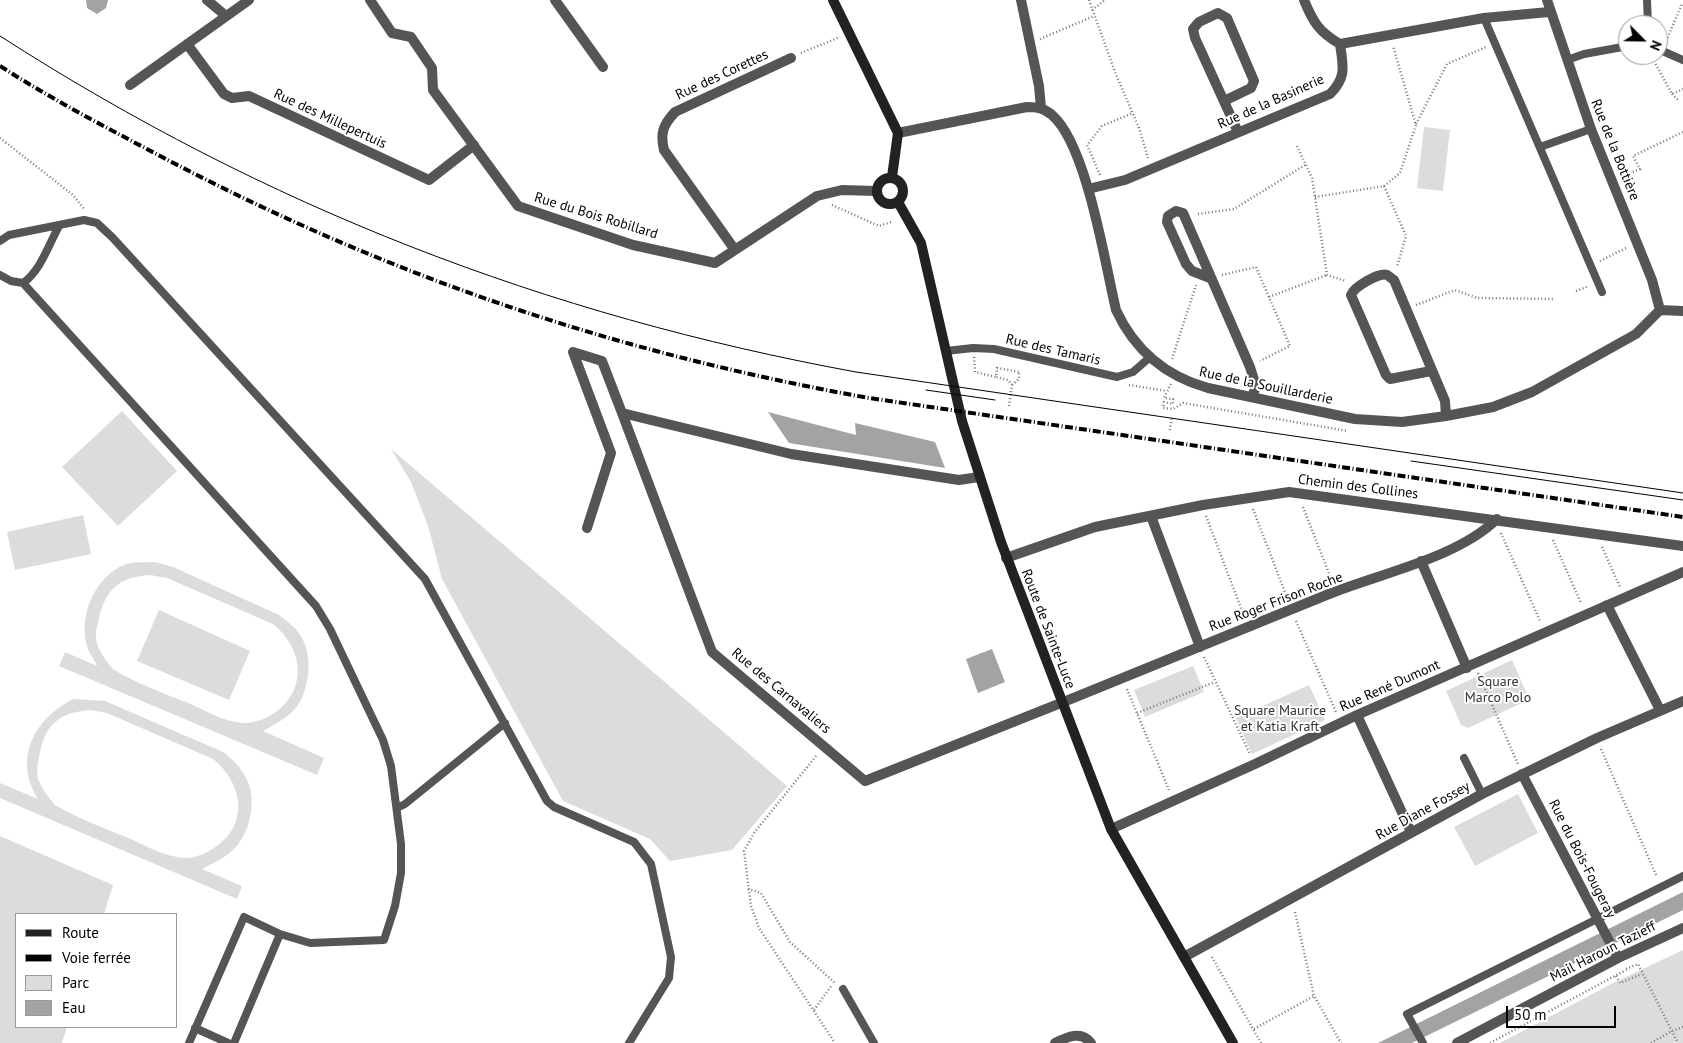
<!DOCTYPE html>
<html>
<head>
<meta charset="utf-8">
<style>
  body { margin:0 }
  #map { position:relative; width:1683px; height:1043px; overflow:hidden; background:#fff; font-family:"PT Sans",sans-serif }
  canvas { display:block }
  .legend { position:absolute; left:15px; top:913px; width:162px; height:115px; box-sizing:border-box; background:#fff; border:1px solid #999; margin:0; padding:6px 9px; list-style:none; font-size:15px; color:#000 }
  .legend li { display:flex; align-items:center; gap:10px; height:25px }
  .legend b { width:25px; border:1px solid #999 }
  .north { position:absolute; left:1618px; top:15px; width:50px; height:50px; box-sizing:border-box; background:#fff; border:1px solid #999; border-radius:50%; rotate:113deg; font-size:14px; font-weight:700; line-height:20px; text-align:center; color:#000 }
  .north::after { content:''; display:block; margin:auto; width:18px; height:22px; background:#000; clip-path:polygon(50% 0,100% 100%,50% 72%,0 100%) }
  .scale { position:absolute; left:1506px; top:1006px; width:110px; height:22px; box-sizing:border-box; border:2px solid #000; border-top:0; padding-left:6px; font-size:15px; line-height:18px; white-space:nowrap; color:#000; -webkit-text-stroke:4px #fff; paint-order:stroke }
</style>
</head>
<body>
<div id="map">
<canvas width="1683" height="1043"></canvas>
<ul class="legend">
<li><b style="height:6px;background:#222"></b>Route</li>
<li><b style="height:6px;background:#000"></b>Voie ferrée</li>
<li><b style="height:14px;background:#dcdcdc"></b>Parc</li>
<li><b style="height:14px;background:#a3a3a3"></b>Eau</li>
</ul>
<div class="north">N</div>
<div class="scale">50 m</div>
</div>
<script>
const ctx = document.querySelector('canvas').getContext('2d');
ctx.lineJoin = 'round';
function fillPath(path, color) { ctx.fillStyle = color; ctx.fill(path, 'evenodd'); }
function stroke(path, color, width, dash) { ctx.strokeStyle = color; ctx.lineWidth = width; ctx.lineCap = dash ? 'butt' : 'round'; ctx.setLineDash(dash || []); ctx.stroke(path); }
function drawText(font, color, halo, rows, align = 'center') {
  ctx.font = font + ' "PT Sans",sans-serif'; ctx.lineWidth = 4; ctx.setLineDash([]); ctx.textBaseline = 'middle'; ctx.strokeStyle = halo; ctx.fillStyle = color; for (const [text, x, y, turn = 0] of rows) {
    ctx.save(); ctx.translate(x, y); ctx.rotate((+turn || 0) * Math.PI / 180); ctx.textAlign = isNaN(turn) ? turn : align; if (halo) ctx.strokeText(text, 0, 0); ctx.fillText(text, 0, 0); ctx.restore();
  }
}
fillPath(new Path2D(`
  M 1424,127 L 1450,130 L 1443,191 L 1417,188 Z
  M 122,411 L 177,471 L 118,526 L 62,467 Z
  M 391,449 L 787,786 L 732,850 L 670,861 L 650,839 L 563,801 L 442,579 L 428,526 L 411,482 Z
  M 83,515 L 91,554 L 15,570 L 7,532 Z
  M 155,562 L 173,567 L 279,615 C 288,622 298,629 303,640 C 313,659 309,694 294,710 C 285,719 274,725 263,731 L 324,758 L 317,775 L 59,666 L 65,652 L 97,666 C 95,660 90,654 88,649 C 77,619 94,577 124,565 C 133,561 145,563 155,562 ZM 150,575 L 167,578 L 273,624 C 303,648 309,690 273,714 C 263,720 250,725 237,722 C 221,720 206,711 191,704 C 165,694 138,684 114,670 C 106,661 97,650 96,637 C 95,631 98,624 99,618 C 106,588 120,577 150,575 Z
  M 159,610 L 250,651 L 229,700 L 137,661 Z
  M 1512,660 L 1527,694 L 1526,701 L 1468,728 L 1461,725 L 1446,691 Z
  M 1193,666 L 1204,692 L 1145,717 L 1134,690 Z
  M 1309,685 L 1325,720 L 1252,754 L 1236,718 Z
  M 73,699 L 105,701 L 223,752 C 233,760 241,767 246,778 C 258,800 250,835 232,851 C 223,859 213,863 202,869 L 242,886 L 237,899 L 0,798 L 0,783 L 38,799 C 13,759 34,719 73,699 ZM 91,710 L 107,713 L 213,759 C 243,783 250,825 214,848 C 203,855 191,860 178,857 C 162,855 146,846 131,839 C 106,829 79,819 55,805 C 48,797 42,789 38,779 C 36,770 38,761 40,752 C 46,723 61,712 91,710 Z
  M 1518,794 L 1538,833 L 1475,866 L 1454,827 Z
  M 0,836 L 113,885 L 104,914 L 16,914 L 16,1027 L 67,1027 L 62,1043 L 0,1043 Z
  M 1683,950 L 1683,1043 L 1500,1043 L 1613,983 Z`), '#dcdcdc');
fillPath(new Path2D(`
  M 86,0 L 108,0 L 106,8 L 97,14 L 87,8 Z
  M 768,412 L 856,435 L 855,423 L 935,442 L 945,468 L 789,443 Z
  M 992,649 L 1005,682 L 978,693 L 966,659 Z
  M 1683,892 L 1683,910 L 1412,1043 L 1378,1043 Z`), '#a3a3a3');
stroke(new Path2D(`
  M 1089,0 L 1115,72 L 1139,128 L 1148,158
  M 1092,10 L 1105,0
  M 1040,39 L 1094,16
  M 1666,41 L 1682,4
  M 801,53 L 840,37
  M 1656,58 L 1654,61 L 1672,94 L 1683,89
  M 1672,94 L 1678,100
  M 1416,124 L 1447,64 L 1486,47
  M 0,138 L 73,195 L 84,209
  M 1297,146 L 1312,178 L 1327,275 L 1346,281
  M 1100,175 L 1087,145 L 1102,126 L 1133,113
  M 1623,176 L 1640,169 L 1633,156 L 1683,132
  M 1384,186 L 1400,173 L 1416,125 L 1393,46
  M 1315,197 L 1384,186 L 1406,236 L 1397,267
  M 832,205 L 879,226 L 891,222
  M 1198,214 L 1234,209 L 1305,165
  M 1600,261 L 1626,248
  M 1222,275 L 1256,267 L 1290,346 L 1260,361
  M 1576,291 L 1589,286
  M 1269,297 L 1327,275
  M 1416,305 L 1455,290 L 1477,298 L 1555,299
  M 974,357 L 975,372 L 996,377
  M 1172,359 L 1196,285
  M 1171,384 L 1164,398 L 1173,399 L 1173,404 L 1164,402 L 1163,408 L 1173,409 L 1183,403 L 1348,431
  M 1012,385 L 1019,379 L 1019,372
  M 1129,385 L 1167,391
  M 1009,406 L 1012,385 L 1008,380 L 996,377 L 997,368 L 1020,372
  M 1170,430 L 1172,416
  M 1303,507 L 1332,581
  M 1253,509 L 1288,600
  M 1206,516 L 1244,616
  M 1501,533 L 1540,621
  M 1553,540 L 1581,603
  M 1602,547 L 1620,587
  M 1296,621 L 1336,712
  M 1204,657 L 1250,754
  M 1478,673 L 1518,764
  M 1127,689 L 1169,790
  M 1137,713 L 1215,682
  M 1601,749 L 1657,877
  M 816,756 L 754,833 L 744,851 L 751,906 L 759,928 L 835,1043
  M 748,889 L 761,893 L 790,942 L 835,983
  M 1295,912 L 1314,996 L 1341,1043
  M 1212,957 L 1261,1043
  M 1626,969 L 1638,964 L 1678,1043
  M 1616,976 L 1620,983 L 1642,974
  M 814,1010 L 832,985
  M 1254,1029 L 1314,996
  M 1490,1043 L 1626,970
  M 1651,1043 L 1672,1031 L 1683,1027`), '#777', 2.5, [1, 2.5]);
stroke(new Path2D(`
  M 1647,0 L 1648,25
  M 1484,18 L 1602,292
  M 1658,49 L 1683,60
  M 1567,60 L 1584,54 L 1628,46
  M 1540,147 L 1591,129
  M 0,241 L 9,235 L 84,220 L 97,223 L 112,237 L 425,579 L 547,801 L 554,807 L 634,842 L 651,864 L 671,957 L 669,978 L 629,1043
  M 0,275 L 11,281 L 23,283 C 41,270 48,246 59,226
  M 23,283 L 316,606 L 330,629 L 383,740 L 391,766 L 401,844 L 401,873 L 395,906 L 384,940 L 310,943 L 280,934
  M 946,351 L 973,348 L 994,349 L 1117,377 L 1133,372 L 1149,358
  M 1464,758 L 1482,794
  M 397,808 L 405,804 L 505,723
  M 843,989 L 874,1043
  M 195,1028 L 228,1043
  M 189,1043 L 244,917 L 280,934 L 234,1043
  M 1423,1043 L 1407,1014 L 1683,876`), '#555', 8);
stroke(new Path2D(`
  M 207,0 L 226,16
  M 370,0 L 392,33 L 411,37 L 432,68 L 433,90 L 518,206 L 633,245 L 715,263 L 817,196 L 842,190 L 876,191
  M 555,0 L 603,67
  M 1021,0 L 1039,86 L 1041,108
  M 1304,0 C 1313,22 1319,32 1340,44
  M 1547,0 L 1591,129 L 1652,280 L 1660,310
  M 187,44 L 224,94 L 232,98 L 249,96 L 429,180 L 474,145
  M 130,85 L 249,0
  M 1224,101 L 1251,88 L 1254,81 L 1227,18 L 1218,13 L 1199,22 L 1193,29 L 1195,38 L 1238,132
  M 898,133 L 1027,107 C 1037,107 1044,108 1052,115 C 1087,145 1105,264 1116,310 C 1135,351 1165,376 1208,388 L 1355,419 L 1402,422 L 1446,416 L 1493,407 L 1532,392 L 1636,334 L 1660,310
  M 1088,189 L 1125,180 L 1330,94 C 1347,77 1343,66 1340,44 L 1484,18 L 1549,12
  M 735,250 L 664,150 C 660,133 663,125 675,112 L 791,58
  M 1210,278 L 1192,271 L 1186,264 L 1167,222 L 1168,216 L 1176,211 L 1183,213 L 1250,367 L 1256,386 L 1252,397
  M 1660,310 L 1683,311
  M 1431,371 L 1390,379 L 1386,375 L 1351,295 C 1354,287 1379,272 1387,275 C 1388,275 1392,279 1394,280 L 1445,401 L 1446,416
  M 622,413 L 712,652 L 865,781 C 1020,720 1175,657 1329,594 C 1381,573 1457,558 1497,519
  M 1151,516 L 1200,647
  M 587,528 L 611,453 L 573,352 L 602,361 L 622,413 L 791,454 L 959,480 L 979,477
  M 1006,558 L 1095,527 L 1203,505 L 1289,492 L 1683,546
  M 1421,561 L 1467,668
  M 1607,605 L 1660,710
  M 1357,715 L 1411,832
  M 1522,774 L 1618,958
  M 1111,829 L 1255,764 L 1357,715 L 1683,572
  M 1184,957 L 1482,794 L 1597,738 L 1683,701
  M 1055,1043 C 1067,1037 1081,1030 1091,1043
  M 1457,1043 L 1618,958 L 1683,928`), '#555', 10);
stroke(new Path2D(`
  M 833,0 L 898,133 L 892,177
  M877 191a13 13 0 1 1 26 0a13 13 0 1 1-26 0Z
  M 898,202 L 921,243 L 962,421 L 1001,542 L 1111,829 L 1233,1043`), '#222', 10);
stroke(new Path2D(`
  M 0,36 C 266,207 545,315 856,372 L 1683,493
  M 926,390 L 995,400
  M 1411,461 L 1683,500`), '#000', 1);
stroke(new Path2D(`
  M 0,66 C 53,100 109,129 164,158 C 392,278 617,353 869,398 L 1683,517`), '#000', 4, [8, 2.5, 1, 2.5]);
drawText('14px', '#000', '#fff', [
  ["Rue des Corettes",722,75,-25],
  ["Rue de la Basinerie",1271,102,-24],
  ["Rue des Millepertuis",330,119,25],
  ["Rue de la Bottière",1615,150,68],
  ["Rue du Bois Robillard",596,216,17],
  ["Rue des Tamaris",1053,350,13],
  ["Rue de la Souillarderie",1266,386,12],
  ["Chemin des Collines",1358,487,7],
  ["Rue Roger Frison Roche",1276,602,-21],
  ["Route de Sainte-Luce",1048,629,69],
  ["Rue René Dumont",1390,686,-24],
  ["Rue des Carnavaliers",781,691,40],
  ["Rue Diane Fossey",1423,811,-29],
  ["Rue du Bois-Fougeray",1582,859,63],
  ["Mail Haroun Tazieff",1603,952,-27]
]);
drawText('14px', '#333', '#fff', [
  ["Square",1498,682],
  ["Marco Polo",1498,698],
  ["Square Maurice",1280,711],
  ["et Katia Kraft",1280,727]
]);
</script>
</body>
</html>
